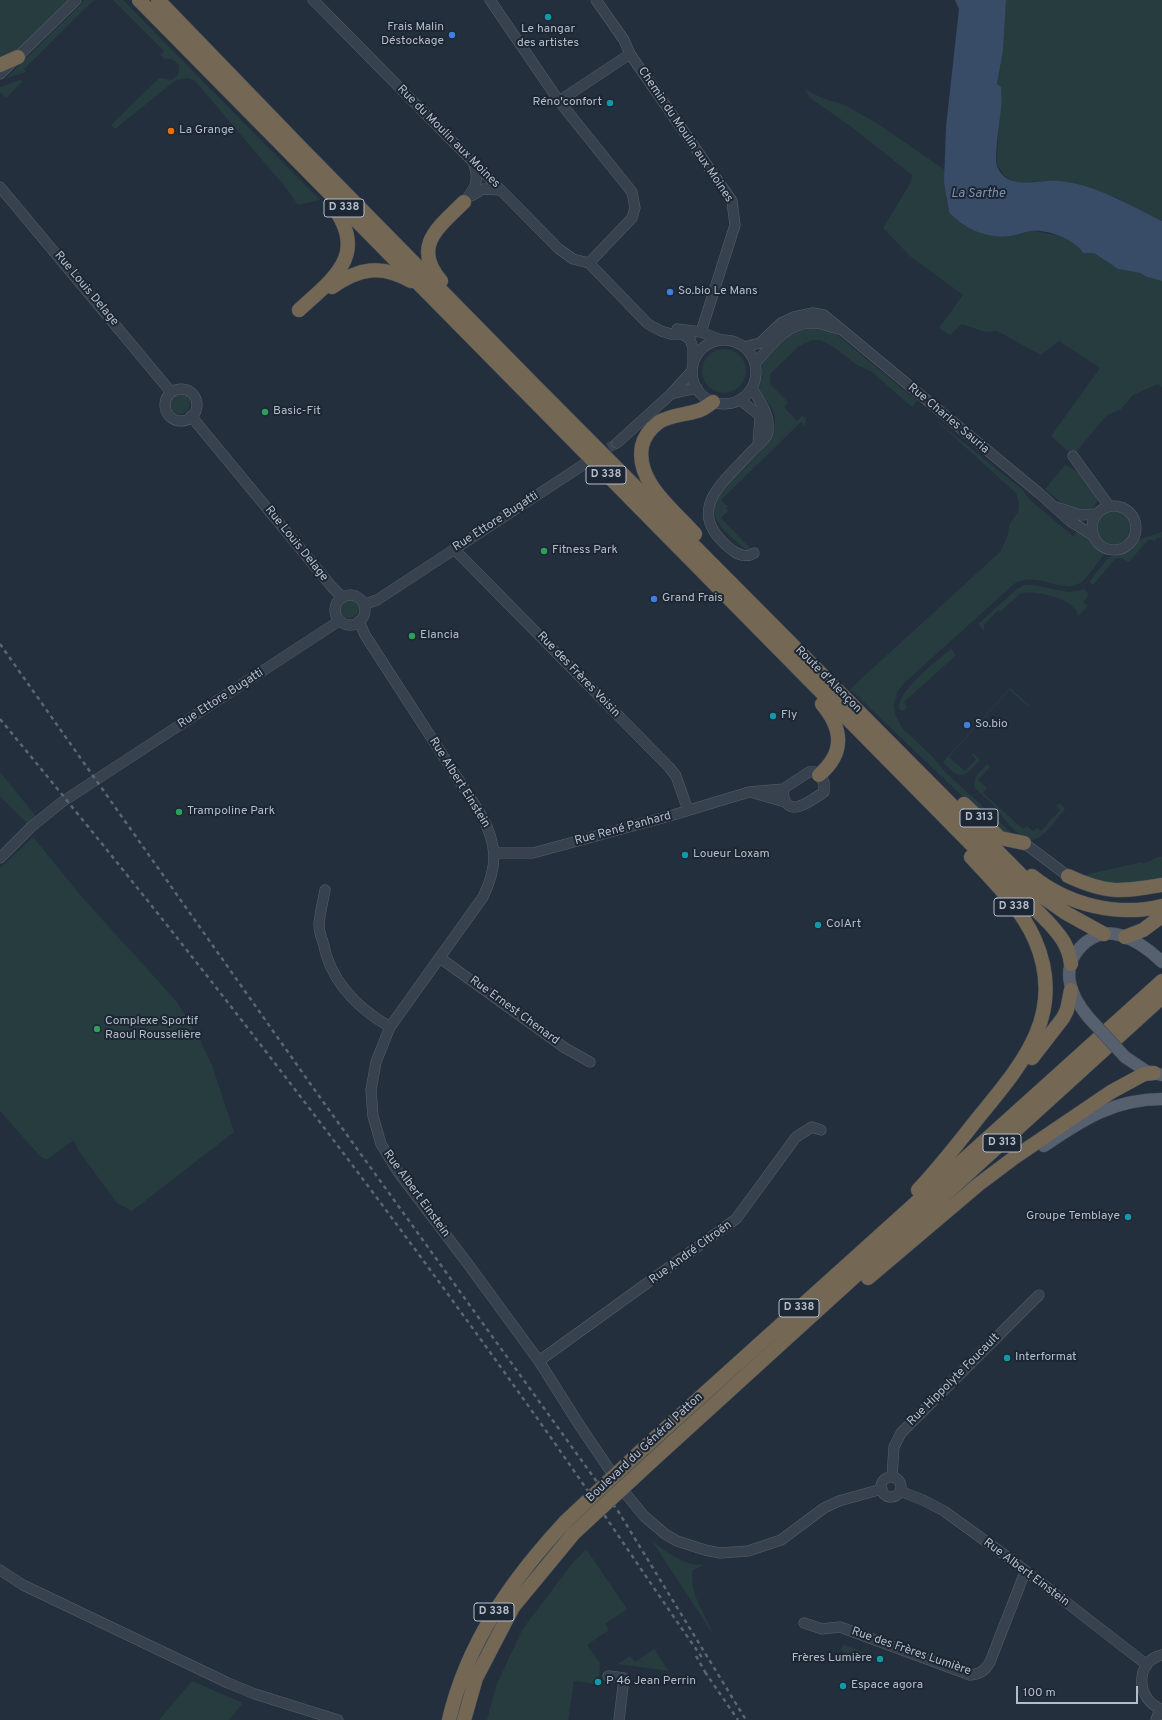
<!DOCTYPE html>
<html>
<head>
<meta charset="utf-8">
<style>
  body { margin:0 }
  #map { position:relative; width:1162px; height:1720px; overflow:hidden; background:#242f3e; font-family:Overpass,sans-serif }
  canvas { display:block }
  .scale { position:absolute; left:1016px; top:1686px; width:122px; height:18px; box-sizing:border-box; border:2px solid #b4bcc9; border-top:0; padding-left:5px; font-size:12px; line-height:14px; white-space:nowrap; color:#b4bcc9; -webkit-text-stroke:3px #1d2633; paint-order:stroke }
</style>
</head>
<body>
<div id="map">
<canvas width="1162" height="1720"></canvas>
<div class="scale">100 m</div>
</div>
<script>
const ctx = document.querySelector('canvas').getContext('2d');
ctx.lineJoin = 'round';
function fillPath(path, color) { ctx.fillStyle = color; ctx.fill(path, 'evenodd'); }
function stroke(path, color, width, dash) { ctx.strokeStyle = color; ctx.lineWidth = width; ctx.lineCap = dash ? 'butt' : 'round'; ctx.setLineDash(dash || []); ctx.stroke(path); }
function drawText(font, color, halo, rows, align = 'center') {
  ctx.font = font + ' Overpass,sans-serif'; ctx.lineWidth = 4; ctx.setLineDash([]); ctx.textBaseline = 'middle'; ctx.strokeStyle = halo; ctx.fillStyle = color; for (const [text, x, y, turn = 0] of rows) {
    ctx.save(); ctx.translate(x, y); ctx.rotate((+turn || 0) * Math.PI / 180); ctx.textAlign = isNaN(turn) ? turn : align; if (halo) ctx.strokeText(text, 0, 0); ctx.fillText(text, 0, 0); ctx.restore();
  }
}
fillPath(new Path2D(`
  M 0,0 L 76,0 L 0,72 Z
  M 85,0 L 94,0 L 24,69 L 26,72 L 6,78 Z
  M 113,0 L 123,0 L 320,200 L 298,205 L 286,188 L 195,81 L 188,78 L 176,80 L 115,129 L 111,125 L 159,78 L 172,80 C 184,73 180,57 165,59 L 161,55 L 164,51 Z
  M 1006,0 L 1162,0 L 1162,221 L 1115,197 L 1049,181 L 1016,183 L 1005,176 L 997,165 L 997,160 L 1001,87 L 997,85 L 1003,51 Z
  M 20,80 L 23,81 L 6,98 L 0,92 L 0,87 Z
  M 805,89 L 822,98 L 845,105 L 878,124 L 945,170 L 946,198 L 949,212 L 1007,237 L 1033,231 L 1061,236 L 1075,243 L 1082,252 L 1094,253 L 1118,269 L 1140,273 L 1147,277 L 1162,281 L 1162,387 L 1158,384 L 1133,395 L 1121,409 L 1106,416 L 1073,456 L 1051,436 L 1100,368 L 1059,341 L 1041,355 L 997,331 L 985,332 L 962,324 L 950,335 L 939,328 L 963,295 L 910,256 L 883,228 L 911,182 L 912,175 L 853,128 L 810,98 Z
  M 809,327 L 828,330 L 840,337 L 917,401 L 912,407 L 872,372 L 857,365 L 831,345 L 820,340 L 812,340 L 799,346 L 770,374 L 770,384 L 788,402 L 784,407 L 797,421 L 802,416 L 806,418 L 805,426 L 801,422 L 721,500 L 728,506 L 726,508 L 728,511 L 721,518 L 751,549 L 746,550 C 735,540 712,524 714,508 C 717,485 769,452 774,429 C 779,407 765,404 759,388 C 750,364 789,332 809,327 Z
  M702 371a22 22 0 1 1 44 0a22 22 0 1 1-44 0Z
  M170 404a10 10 0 1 1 20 0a10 10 0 1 1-20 0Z
  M 933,418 L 1023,490 L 1029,499 L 1074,537 L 1078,528 L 1087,534 L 1093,545 L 1104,554 C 1098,562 1088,578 1080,583 C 1063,595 1036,570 1014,584 L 902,685 L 897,693 L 894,705 L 895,714 L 902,728 L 933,757 L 944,771 L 1017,838 L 1003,835 L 850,689 L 1000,552 L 1008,535 L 1009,525 L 1018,512 L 1019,503 L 1016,493 Z
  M 1065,465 C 1078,471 1096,485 1097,501 L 1094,508 C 1077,516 1057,500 1045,489 Z
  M1096 528a18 18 0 1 1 36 0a18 18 0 1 1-36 0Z
  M 1162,532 L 1161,539 L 1158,537 L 1154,542 L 1152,540 L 1148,540 L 1129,562 L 1121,558 L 1115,559 L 1093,585 L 1089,582 L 1108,558 L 1126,551 L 1143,538 Z
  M 1025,585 L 1032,585 L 1069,592 L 1085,589 L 1089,595 L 1083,602 L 1088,606 L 1078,616 C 1077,599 1035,590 1021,593 L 1000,612 L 998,610 L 984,625 L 984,631 L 978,624 L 1017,589 Z
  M339 608a10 10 0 1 1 20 0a10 10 0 1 1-20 0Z
  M 951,649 L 956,655 L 904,702 L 907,707 L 904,710 L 900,710 C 893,694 939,659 951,649 Z
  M 1010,688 L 1029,705 L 1028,706 L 1009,690 L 949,757 L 965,771 L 976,759 L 972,755 L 973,753 L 980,760 C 965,777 960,782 943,762 Z
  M 987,764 L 990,767 L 978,780 L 987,788 L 983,793 L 1023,829 L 1027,826 L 1033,831 L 1037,828 L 1041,831 L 1060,810 L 1056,806 L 1060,803 L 1065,809 C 1057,818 1045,838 1032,840 C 1020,841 1002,816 996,808 C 990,800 980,795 974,786 L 976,776 Z
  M 0,772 L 39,820 L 31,827 L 0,797 Z
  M 33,837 L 82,897 L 177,1002 L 200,1040 L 212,1065 L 234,1132 L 132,1211 L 117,1203 L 78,1150 L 74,1140 L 46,1160 L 39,1155 L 0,1111 L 0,868 Z
  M 1160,856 L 1162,857 L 1162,882 L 1121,888 L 1080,876 L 1142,862 L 1143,864 Z
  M 652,1541 C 666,1552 685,1566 703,1565 L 692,1571 C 691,1598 704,1611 713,1634 Z
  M 586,1549 L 627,1609 L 605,1624 L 609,1630 L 587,1645 L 600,1663 L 599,1680 L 597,1680 L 596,1684 L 574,1681 L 568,1720 L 487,1720 L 496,1686 L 522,1630 L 571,1565 Z
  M 843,1644 L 871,1655 L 868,1661 L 841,1651 Z
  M 654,1649 L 669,1671 L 618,1664 L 630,1656 L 635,1662 Z
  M 192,1681 L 243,1703 L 229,1720 L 159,1720 Z`), '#263c3f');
fillPath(new Path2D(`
  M 955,0 L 1006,0 L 1003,51 L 997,84 L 1001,87 C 1001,94 1002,101 1001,108 C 1000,121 994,155 997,166 C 1007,192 1039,179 1060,181 C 1097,185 1129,205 1162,221 L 1162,281 L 1147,277 L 1140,273 L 1118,269 L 1094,253 L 1083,253 C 1076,240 1048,229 1032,231 C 1024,232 1018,235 1010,236 C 988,239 964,229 949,212 L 944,182 L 946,127 L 959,9 Z`), '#394c67');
stroke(new Path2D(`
  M 596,456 L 617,443`), '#3a4453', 10, [10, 5]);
const minor = new Path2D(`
  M 313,0 L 559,249 L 573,259 L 589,263 L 648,324 L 661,331 L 671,334 L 682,334 L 690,339 L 693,348 L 693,366
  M 490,0 L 559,101 L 632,192 L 635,208 L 632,218 L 589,263
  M 596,0 L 624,40 L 630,54 L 732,201 L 735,225 L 701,332
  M 0,74 L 76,0
  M 559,101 L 630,54
  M 0,187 L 171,392
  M 471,196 L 483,189 L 500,190
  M 464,202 C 474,190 480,181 474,165
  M 677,329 L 701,332 L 721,340
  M692 372a32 32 0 1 1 64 0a32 32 0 1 1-64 0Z
  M 744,347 L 760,343 L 781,323 L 794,317 L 813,313 L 824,315 L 1040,494 L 1070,521 L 1094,536
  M 755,364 C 770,346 788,321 814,323 C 822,323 830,327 838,329
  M 752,388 C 761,404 772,416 767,435 C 763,442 757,446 752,451 C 722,484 682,511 732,550 C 738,555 747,558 754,553
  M165 405a16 16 0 1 1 32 0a16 16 0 1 1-32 0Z
  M 671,394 L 697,388
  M 740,400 L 758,414 L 760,418 L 758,445
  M 191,416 L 332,587 L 342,597
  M 617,443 L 671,394 L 692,371
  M 1073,456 L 1109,506
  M1092 528a22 22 0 1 1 44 0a22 22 0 1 1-44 0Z
  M 1056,507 L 1080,515 L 1097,514
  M 454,549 L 669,767 L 676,776 L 688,810
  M335 610a15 15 0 1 1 30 0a15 15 0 1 1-30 0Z
  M 365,604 L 377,600 L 586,463
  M 359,621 L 365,635 L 480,813 C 498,844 498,866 483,897 L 390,1027 L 376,1062 L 371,1090 L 373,1116 L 381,1144 L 398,1172 L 468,1264 L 539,1361 L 580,1426 L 626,1494 L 644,1516 L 665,1534 L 677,1541 L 705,1550 L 720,1553 L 748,1551 L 781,1540 L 824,1508 L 839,1501 L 882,1489
  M 754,793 L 785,802
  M 1024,843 L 1068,876
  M 495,853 L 533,853 L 673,815 L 749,792 L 783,789 L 809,772 L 815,772 L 824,782 L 824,792 C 808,803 784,821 783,789
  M 0,858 L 31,827 L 62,802 L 339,621
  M 325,890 C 323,901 320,913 319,924 C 319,930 321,937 323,942 C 330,980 357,1008 390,1027
  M 440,958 L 565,1048 L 590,1062
  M 539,1361 L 736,1219 L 796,1137 L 812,1127 L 821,1130
  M 892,1477 L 894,1447 L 901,1433 L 1039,1295
  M881 1487a10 10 0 1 1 20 0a10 10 0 1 1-20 0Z
  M 900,1491 L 923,1500 L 944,1511 L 1013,1561 L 1147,1665
  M 0,1570 L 23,1585 L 228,1683 L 255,1694 L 338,1720
  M 804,1623 L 822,1629 L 840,1627 L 970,1675 C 980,1674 985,1671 990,1662 L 1025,1572
  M 1162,1655 C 1134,1661 1136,1701 1162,1709
  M 608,1676 L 624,1678 L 619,1720
  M 1156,1720 L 1160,1709`);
const major = new Path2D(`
  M 1089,1018 C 1069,994 1058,966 1086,942 C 1094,936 1105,932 1115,934 C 1132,937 1150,950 1162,962
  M 1125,1057 L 1146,1071 L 1162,1075
  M 1044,1146 C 1082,1120 1114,1099 1162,1099`);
const highway = new Path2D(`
  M 139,0 L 1048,922 C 1060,935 1069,946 1071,964
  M 158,0 L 304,151 L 533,384 L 1043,897 L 1066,913 L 1104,934
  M 0,65 L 18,57
  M 441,281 C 411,246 439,227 464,202
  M 332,287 C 359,268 381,264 411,281
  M 299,310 C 334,278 370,254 331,204
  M 695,534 C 674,510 635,482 642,446 C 644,437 651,428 659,422 C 671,415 684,415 697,411 C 703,410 708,405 713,402
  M 819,775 C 845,753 843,729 822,704
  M 964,804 L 1000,838 L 1024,843
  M 1032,876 C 1068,905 1117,917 1162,906
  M 1068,876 C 1107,894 1121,892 1162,885
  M 1125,937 L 1143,930 L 1162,916
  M 1032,1058 L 1063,1018 L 1067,1010 L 1071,990
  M 918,1190 C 940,1167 959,1142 978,1118 C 1022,1064 1067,1014 1035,940 C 1021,908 994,882 971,857
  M 868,1278 L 979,1184 L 1015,1157 L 1111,1092 L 1144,1074 L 1154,1073
  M 644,1448 L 1162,981
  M 653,1460 L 1162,997
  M 449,1720 C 467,1642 513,1578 566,1521
  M 464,1720 L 476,1678 L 513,1607 L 574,1533`);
stroke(minor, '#565f6c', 11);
stroke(major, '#414a57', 13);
stroke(highway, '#434c59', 15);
stroke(minor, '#38414e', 10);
stroke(major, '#56606e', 12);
stroke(highway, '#746855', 14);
stroke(new Path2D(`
  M 0,644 L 314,1089 L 618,1511 L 746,1720
  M 0,719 C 182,939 357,1165 522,1397 C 584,1483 642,1572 703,1659
  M 696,1656 L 708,1677
  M 705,1672 L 738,1720`), '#5a6575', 2.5, [4, 4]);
const majorBridge = new Path2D(`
  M 1089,1018 L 1125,1057`);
const highwayBridge = new Path2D(`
  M 566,1521 L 644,1448
  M 574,1533 L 653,1460`);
stroke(majorBridge, '#414a57', 13, []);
stroke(highwayBridge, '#434c59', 15, []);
stroke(majorBridge, '#56606e', 12);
stroke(highwayBridge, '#746855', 14);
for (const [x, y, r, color] of [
  [548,17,4,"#0f9aa8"],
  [452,35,4,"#3f7fe0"],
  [610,103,4,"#0f9aa8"],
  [171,131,4,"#e8710a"],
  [670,292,4,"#3f7fe0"],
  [265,412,4,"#2e9e5b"],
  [544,551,4,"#2e9e5b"],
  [654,599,4,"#3f7fe0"],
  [412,636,4,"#2e9e5b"],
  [773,716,4,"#0f9aa8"],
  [967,725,4,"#3f7fe0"],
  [179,812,4,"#2e9e5b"],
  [685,855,4,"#0f9aa8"],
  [818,925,4,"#0f9aa8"],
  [97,1029,4,"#2e9e5b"],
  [1128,1217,4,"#0f9aa8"],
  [1007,1358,4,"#0f9aa8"],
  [880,1659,4,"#0f9aa8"],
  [598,1682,4,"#0f9aa8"],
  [843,1686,4,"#0f9aa8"]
]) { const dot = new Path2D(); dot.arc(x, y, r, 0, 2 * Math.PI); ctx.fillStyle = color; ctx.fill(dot); stroke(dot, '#1d2633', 1.5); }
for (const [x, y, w] of [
  [344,208,40],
  [606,475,40],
  [979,818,38],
  [1014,907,40],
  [1002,1143,38],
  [799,1308,40],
  [494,1612,40]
]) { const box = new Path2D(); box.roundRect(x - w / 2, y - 9, w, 18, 3); ctx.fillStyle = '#1d2633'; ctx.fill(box); stroke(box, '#b4bcc9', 1); }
drawText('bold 11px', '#b4bcc9', null, [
  ["D 338",344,208],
  ["D 338",606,475],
  ["D 313",979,818],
  ["D 338",1014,907],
  ["D 313",1002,1143],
  ["D 338",799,1308],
  ["D 338",494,1612]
]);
drawText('12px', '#b4bcc9', '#1d2633', [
  ["Frais Malin",444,28,"right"],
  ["Déstockage",444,42,"right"],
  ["Le hangar",548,30,"center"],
  ["des artistes",548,44,"center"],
  ["Réno'confort",602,103,"right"],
  ["La Grange",179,131],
  ["So.bio Le Mans",678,292],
  ["Basic-Fit",273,412],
  ["Fitness Park",552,551],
  ["Grand Frais",662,599],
  ["Elancia",420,636],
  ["Fly",781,716],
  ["So.bio",975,725],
  ["Trampoline Park",187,812],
  ["Loueur Loxam",693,855],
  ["ColArt",826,925],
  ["Complexe Sportif",105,1022],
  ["Raoul Rousselière",105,1036],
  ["Groupe Temblaye",1120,1217,"right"],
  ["Interformat",1015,1358],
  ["Frères Lumière",872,1659,"right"],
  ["P 46 Jean Perrin",606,1682],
  ["Espace agora",851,1686]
], 'left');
drawText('12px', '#b4bcc9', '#1d2633', [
  ["Chemin du Moulin aux Moines",685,135,56],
  ["Rue du Moulin aux Moines",448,137,45],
  ["Rue Louis Delage",86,289,50],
  ["Rue Charles Sauria",948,419,40],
  ["Rue Ettore Bugatti",496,522,-33],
  ["Rue Louis Delage",296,544,51],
  ["Rue des Frères Voisin",578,675,46],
  ["Route d'Alençon",828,680,45],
  ["Rue Ettore Bugatti",221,699,-33],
  ["Rue Albert Einstein",459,783,58],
  ["Rue René Panhard",623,829,-15],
  ["Rue Ernest Chenard",514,1011,36],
  ["Rue Albert Einstein",416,1194,54],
  ["Rue André Citroën",691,1253,-36],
  ["Rue Hippolyte Foucault",954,1380,-45],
  ["Boulevard du Général Patton",645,1448,-43],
  ["Rue Albert Einstein",1026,1573,37],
  ["Rue des Frères Lumière",911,1652,19]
]);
drawText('italic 13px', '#7c92b1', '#1d2633', [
  ["La Sarthe",978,194]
]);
</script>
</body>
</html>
